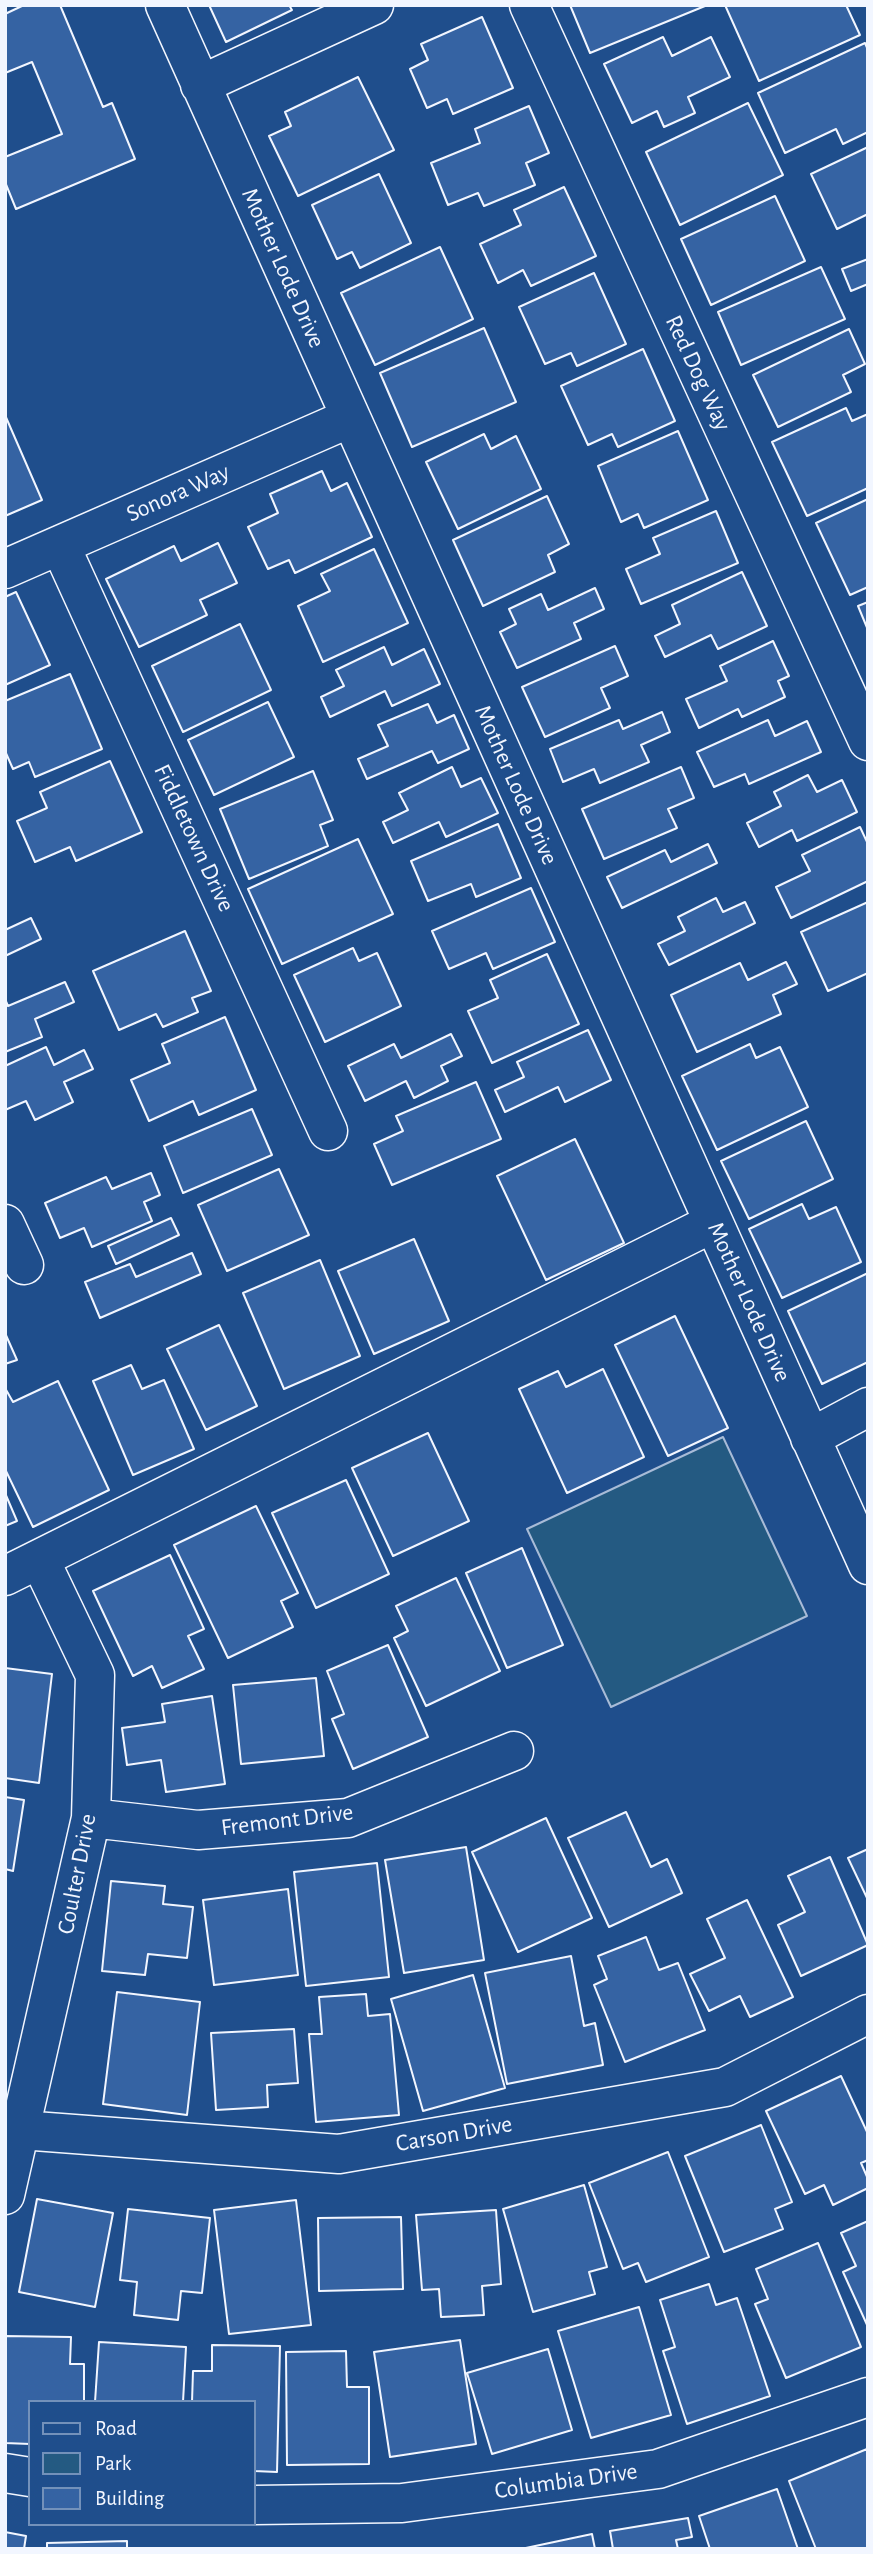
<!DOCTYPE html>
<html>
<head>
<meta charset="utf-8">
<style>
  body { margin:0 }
  #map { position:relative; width:873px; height:2554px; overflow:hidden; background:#1f4e8c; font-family:"Alegreya Sans",sans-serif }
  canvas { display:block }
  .frame { position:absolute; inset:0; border:7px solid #f2f6ff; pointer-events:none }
  .legend { position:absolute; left:28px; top:2400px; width:228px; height:126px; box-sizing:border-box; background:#1f4e8c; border:2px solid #7391ba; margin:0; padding:9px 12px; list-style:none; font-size:21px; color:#f2f6ff }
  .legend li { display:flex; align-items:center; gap:14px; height:35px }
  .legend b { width:35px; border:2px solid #7391ba }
</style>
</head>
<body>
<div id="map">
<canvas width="873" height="2554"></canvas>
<div class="frame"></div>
<ul class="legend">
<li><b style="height:9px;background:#1f4e8c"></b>Road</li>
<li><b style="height:19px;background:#245a82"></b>Park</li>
<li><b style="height:19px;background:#3563a3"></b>Building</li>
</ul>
</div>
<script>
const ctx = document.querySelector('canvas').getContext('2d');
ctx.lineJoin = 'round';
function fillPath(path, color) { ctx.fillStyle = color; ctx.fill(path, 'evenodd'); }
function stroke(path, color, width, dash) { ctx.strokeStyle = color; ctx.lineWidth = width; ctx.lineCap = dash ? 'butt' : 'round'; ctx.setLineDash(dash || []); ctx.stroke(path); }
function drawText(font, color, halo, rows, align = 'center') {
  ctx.font = font + ' "Alegreya Sans",sans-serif'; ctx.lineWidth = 5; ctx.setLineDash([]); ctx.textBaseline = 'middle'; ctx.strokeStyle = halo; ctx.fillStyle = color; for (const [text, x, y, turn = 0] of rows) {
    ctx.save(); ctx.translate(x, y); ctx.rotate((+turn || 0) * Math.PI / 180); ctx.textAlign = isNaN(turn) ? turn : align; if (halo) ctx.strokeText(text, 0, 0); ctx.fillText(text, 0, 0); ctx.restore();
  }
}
const green = new Path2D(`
  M 723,1437 L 807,1616 L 611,1707 L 527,1529 Z`);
fillPath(green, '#245a82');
stroke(green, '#a8bbd7', 2);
const building = new Path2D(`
  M 24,5 L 60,5 L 103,107 L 112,103 L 135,159 L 16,209 L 5,182 L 5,157 L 62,134 L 32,62 L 5,73 L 5,14 Z
  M 209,5 L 289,5 L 292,10 L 226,42 Z
  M 570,5 L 704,5 L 705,6 L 590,53 Z
  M 725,5 L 846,5 L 860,35 L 759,81 Z
  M 482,17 L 513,88 L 453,114 L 447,99 L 427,108 L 410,69 L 428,60 L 421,44 Z
  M 663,37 L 672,56 L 711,37 L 730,77 L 688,97 L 695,113 L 664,127 L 657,111 L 632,123 L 604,64 Z
  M 865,43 L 868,50 L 868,132 L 843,144 L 836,129 L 785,153 L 758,93 Z
  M 358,77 L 394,150 L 298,196 L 269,136 L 291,126 L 285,112 Z
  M 748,103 L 783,175 L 680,225 L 646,152 Z
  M 529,106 L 549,153 L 526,163 L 535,185 L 484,206 L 478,193 L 448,205 L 431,163 L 480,143 L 475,129 Z
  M 868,147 L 868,214 L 837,229 L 811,174 Z
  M 379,174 L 411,243 L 360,268 L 352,252 L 337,259 L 312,205 Z
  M 564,187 L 596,256 L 531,286 L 523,270 L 498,283 L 480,244 L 521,225 L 514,210 Z
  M 775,196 L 805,261 L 711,305 L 681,239 Z
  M 440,247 L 473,319 L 375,365 L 341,293 Z
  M 868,259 L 868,284 L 851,291 L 842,269 Z
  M 821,267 L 845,319 L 741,365 L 718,312 Z
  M 594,273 L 626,344 L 577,366 L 571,353 L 545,364 L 519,307 Z
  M 484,328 L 516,402 L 412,447 L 380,373 Z
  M 849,329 L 865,364 L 843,375 L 851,392 L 778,427 L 753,375 Z
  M 643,349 L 675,421 L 618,447 L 612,434 L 588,445 L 561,386 Z
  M 846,408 L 852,421 L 868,414 L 868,488 L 807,516 L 772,442 Z
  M 5,415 L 42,500 L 5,516 Z
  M 678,431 L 708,500 L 644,528 L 638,514 L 621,522 L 598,466 Z
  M 484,434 L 491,449 L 516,436 L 541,489 L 458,529 L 426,462 Z
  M 322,471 L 331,491 L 347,483 L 372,537 L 295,573 L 289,560 L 268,569 L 248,527 L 278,513 L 270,494 Z
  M 547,496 L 569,544 L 548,555 L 555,572 L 483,606 L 453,540 Z
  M 868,499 L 868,587 L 850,595 L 816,523 Z
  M 716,511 L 738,563 L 641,604 L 626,569 L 660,554 L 653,538 Z
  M 218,543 L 237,583 L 200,600 L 207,615 L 139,647 L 106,579 L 174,546 L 181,561 Z
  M 374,549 L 408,623 L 323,662 L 298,606 L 330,591 L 321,574 Z
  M 742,572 L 767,626 L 718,649 L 711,635 L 665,657 L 655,636 L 680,624 L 672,605 Z
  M 595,588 L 604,609 L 574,623 L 581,639 L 517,668 L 500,632 L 516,624 L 509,609 L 541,594 L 548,610 Z
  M 16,592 L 50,665 L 5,685 L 5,597 Z
  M 868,602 L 868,630 L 858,606 Z
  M 240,624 L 271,690 L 183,732 L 152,666 Z
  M 773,641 L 789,676 L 778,681 L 785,697 L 742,717 L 738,709 L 699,728 L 686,699 L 727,681 L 720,666 Z
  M 615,646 L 628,676 L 601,688 L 610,708 L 545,737 L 522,687 Z
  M 384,647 L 392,665 L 424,649 L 440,684 L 392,706 L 385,691 L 330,717 L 321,697 L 344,686 L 336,670 Z
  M 70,674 L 102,749 L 35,777 L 29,762 L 13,769 L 5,751 L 5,701 Z
  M 268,702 L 294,757 L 214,795 L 188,740 Z
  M 428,704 L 437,723 L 454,715 L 469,749 L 438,763 L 432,751 L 367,779 L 358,759 L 388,746 L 378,725 Z
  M 662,712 L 670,732 L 641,745 L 649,762 L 600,783 L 594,769 L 563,782 L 550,749 L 619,720 L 623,729 Z
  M 768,720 L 775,736 L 807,721 L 821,752 L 749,784 L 745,774 L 714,787 L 697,752 Z
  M 110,761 L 142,832 L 76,861 L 70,847 L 35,862 L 17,821 L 47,808 L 40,792 Z
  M 452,767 L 461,787 L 481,778 L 498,813 L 446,837 L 439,822 L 393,843 L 383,822 L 408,810 L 399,793 Z
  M 681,767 L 694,798 L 668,809 L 677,828 L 604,859 L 582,809 Z
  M 313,771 L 333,820 L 320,825 L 328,846 L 249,879 L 220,809 Z
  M 808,775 L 817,792 L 842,780 L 857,812 L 797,841 L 792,830 L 759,847 L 747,823 L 781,806 L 774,792 Z
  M 498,824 L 521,878 L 476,897 L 471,884 L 428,901 L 411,861 Z
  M 860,827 L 868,844 L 868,881 L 791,918 L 776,887 L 810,871 L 802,855 Z
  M 358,839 L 393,914 L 282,964 L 248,889 Z
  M 708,844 L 717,863 L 622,908 L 607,877 L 665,850 L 671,862 Z
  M 531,888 L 555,942 L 493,969 L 486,953 L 449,969 L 432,931 Z
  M 716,898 L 723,912 L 745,902 L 755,923 L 669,965 L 658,944 L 685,931 L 678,917 Z
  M 868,902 L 868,973 L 828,991 L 801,932 Z
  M 31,918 L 41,939 L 5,956 L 5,930 Z
  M 185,931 L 211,991 L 192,998 L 198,1012 L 163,1027 L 156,1014 L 119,1030 L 93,971 Z
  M 353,948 L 359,961 L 377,953 L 401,1006 L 325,1042 L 294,975 Z
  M 547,954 L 579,1024 L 492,1063 L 468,1011 L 498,998 L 490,980 Z
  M 786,962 L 797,984 L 773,995 L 781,1014 L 697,1052 L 671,995 L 740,963 L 748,980 Z
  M 65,982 L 74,1002 L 35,1019 L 42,1037 L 5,1052 L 5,999 L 8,1006 Z
  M 225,1017 L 256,1090 L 199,1115 L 193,1101 L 149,1121 L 131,1080 L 170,1063 L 162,1044 Z
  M 588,1030 L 611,1080 L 565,1102 L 558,1087 L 505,1112 L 495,1090 L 524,1077 L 517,1062 Z
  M 451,1034 L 462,1056 L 441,1066 L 448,1081 L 414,1098 L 406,1081 L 365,1101 L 348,1066 L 394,1044 L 401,1058 Z
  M 750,1044 L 756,1058 L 780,1047 L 808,1107 L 717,1150 L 682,1076 Z
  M 46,1047 L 54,1065 L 84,1050 L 93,1069 L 64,1082 L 73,1102 L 35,1120 L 26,1101 L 5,1110 L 5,1066 Z
  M 476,1082 L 501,1139 L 392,1185 L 374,1144 L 403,1131 L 396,1116 Z
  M 252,1109 L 272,1155 L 183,1193 L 164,1146 Z
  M 806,1121 L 833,1179 L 749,1219 L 721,1161 Z
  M 575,1139 L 624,1243 L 546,1280 L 497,1176 Z
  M 279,1169 L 309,1235 L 227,1271 L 198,1205 Z
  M 151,1173 L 160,1195 L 144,1202 L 152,1221 L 92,1247 L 84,1228 L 60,1238 L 45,1203 L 106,1177 L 112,1189 Z
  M 802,1204 L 809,1219 L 836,1207 L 861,1262 L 782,1298 L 749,1229 Z
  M 171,1218 L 179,1235 L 116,1264 L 108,1246 Z
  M 414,1239 L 449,1321 L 374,1354 L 338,1271 Z
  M 192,1253 L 201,1274 L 100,1318 L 85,1282 L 130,1264 L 136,1277 Z
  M 320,1260 L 360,1356 L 284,1389 L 243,1293 Z
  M 868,1273 L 868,1362 L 822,1384 L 788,1311 Z
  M 675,1316 L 728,1428 L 668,1456 L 615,1345 Z
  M 219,1325 L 257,1406 L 206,1430 L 167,1349 Z
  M 5,1333 L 17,1360 L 5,1364 Z
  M 131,1365 L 142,1389 L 164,1380 L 194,1449 L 133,1475 L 93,1381 Z
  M 603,1369 L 644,1457 L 567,1493 L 519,1389 L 558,1371 L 566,1387 Z
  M 58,1381 L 109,1490 L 33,1527 L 5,1469 L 5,1388 L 13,1402 Z
  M 428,1433 L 469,1521 L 393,1556 L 352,1468 Z
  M 346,1480 L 389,1574 L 316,1608 L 272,1513 Z
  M 5,1493 L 17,1521 L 5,1526 Z
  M 256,1506 L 298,1593 L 281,1601 L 293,1627 L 228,1658 L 174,1545 Z
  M 522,1548 L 563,1645 L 507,1668 L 466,1573 Z
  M 170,1555 L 204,1629 L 188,1636 L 204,1669 L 162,1688 L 152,1666 L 133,1676 L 93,1591 Z
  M 456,1578 L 500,1671 L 426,1706 L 394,1638 L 408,1631 L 396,1606 Z
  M 388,1645 L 428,1737 L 353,1769 L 332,1719 L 344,1714 L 327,1671 Z
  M 5,1668 L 52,1674 L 39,1783 L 5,1778 Z
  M 316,1678 L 324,1756 L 241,1764 L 233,1685 Z
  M 212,1696 L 225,1784 L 166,1792 L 161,1760 L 127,1765 L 122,1728 L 165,1722 L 162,1704 Z
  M 5,1797 L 24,1800 L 13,1871 L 5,1869 Z
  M 626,1812 L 651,1867 L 667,1859 L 682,1893 L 609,1927 L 568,1838 Z
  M 546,1818 L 592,1918 L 518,1952 L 472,1852 Z
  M 466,1847 L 484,1960 L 404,1973 L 385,1860 Z
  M 868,1849 L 868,1900 L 848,1858 Z
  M 830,1857 L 868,1945 L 801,1976 L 778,1925 L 805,1912 L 788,1876 Z
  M 377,1863 L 389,1977 L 306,1986 L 294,1872 Z
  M 111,1881 L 165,1886 L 163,1904 L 193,1907 L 187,1958 L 148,1954 L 145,1975 L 102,1971 Z
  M 288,1889 L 298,1975 L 214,1985 L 203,1900 Z
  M 747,1900 L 793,1997 L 750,2017 L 740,1996 L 709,2011 L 690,1974 L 725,1958 L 707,1919 Z
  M 646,1937 L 659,1970 L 678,1963 L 705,2030 L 625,2062 L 594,1985 L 607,1979 L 598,1956 Z
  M 571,1956 L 584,2026 L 595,2023 L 603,2065 L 507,2084 L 485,1973 Z
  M 473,1975 L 505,2088 L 423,2111 L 391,1999 Z
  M 117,1992 L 200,2002 L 187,2115 L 103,2104 Z
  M 366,1994 L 368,2016 L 390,2014 L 399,2115 L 316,2122 L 309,2034 L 322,2034 L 319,1997 Z
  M 294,2029 L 298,2083 L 267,2085 L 268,2107 L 216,2110 L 211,2033 Z
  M 841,2076 L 868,2134 L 868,2160 L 861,2163 L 868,2179 L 868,2188 L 833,2205 L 824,2185 L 805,2194 L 766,2111 Z
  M 761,2125 L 792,2202 L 775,2209 L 783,2229 L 724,2252 L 685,2156 Z
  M 668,2152 L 709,2257 L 646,2282 L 638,2263 L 623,2269 L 589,2183 Z
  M 584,2185 L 607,2267 L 589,2272 L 595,2294 L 533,2312 L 503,2209 Z
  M 37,2199 L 113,2213 L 95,2307 L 19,2292 Z
  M 296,2200 L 311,2325 L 229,2334 L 214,2210 Z
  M 128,2209 L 210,2218 L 202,2293 L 181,2291 L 178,2320 L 134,2315 L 137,2282 L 120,2280 Z
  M 496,2210 L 501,2284 L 482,2286 L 484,2315 L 441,2317 L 439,2289 L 422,2290 L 416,2215 Z
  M 401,2217 L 403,2289 L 319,2291 L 318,2218 Z
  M 868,2221 L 868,2327 L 843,2272 L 856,2266 L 841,2233 Z
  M 818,2243 L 861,2347 L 786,2378 L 755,2304 L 768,2299 L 756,2269 Z
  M 709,2284 L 716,2305 L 737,2298 L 770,2396 L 687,2424 L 663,2351 L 675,2347 L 660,2300 Z
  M 639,2307 L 671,2415 L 591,2438 L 558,2331 Z
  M 5,2336 L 71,2337 L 70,2364 L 84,2364 L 84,2402 L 30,2402 L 30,2444 L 5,2443 Z
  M 460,2340 L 476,2444 L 390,2457 L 374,2352 Z
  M 99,2342 L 186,2347 L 183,2402 L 95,2402 Z
  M 212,2345 L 280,2346 L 277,2472 L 254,2471 L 254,2402 L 192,2402 L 193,2371 L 212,2371 Z
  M 548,2349 L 572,2430 L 492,2454 L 467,2373 Z
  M 346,2351 L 347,2387 L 369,2387 L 369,2464 L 287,2465 L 286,2352 Z
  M 867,2449 L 868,2549 L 816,2549 L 789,2481 Z
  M 777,2489 L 798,2549 L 710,2549 L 699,2516 Z
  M 688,2518 L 692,2537 L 676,2540 L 678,2549 L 613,2549 L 610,2531 Z
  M 5,2532 L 26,2536 L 24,2549 L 5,2549 Z
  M 592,2534 L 595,2549 L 521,2549 Z
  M 127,2541 L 127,2549 L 47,2549 L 47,2543 Z`);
fillPath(building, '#3563a3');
stroke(building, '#f2f6ff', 2);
const minor = new Path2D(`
  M 165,5 L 868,1565
  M 529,5 L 868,741
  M 200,85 L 374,5
  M 60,545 L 328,1131
  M 5,569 L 350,418
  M 5,1224 L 24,1265
  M 810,1438 L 868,1407
  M 5,1576 L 713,1223
  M 91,1818 L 198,1830 L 348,1818 L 514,1751
  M 21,2130 L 339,2154 L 725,2087 L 868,2014
  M 5,2195 L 91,1818 L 95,1675 L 40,1560
  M 5,2473 L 30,2477
  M 254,2505 L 402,2503 L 658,2469 L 868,2397`);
stroke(minor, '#f2f6ff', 41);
stroke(minor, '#1f4e8c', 38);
drawText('24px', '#f2f6ff', '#1f4e8c', [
  ["Mother Lode Drive",283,268,66],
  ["Red Dog Way",698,373,65],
  ["Sonora Way",178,493,-24],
  ["Mother Lode Drive",516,785,66],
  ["Fiddletown Drive",194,838,65],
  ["Mother Lode Drive",749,1302,66],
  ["Fremont Drive",287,1820,-7],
  ["Coulter Drive",77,1874,-79],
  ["Carson Drive",454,2134,-10],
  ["Columbia Drive",566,2481,-8]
]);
</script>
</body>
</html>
